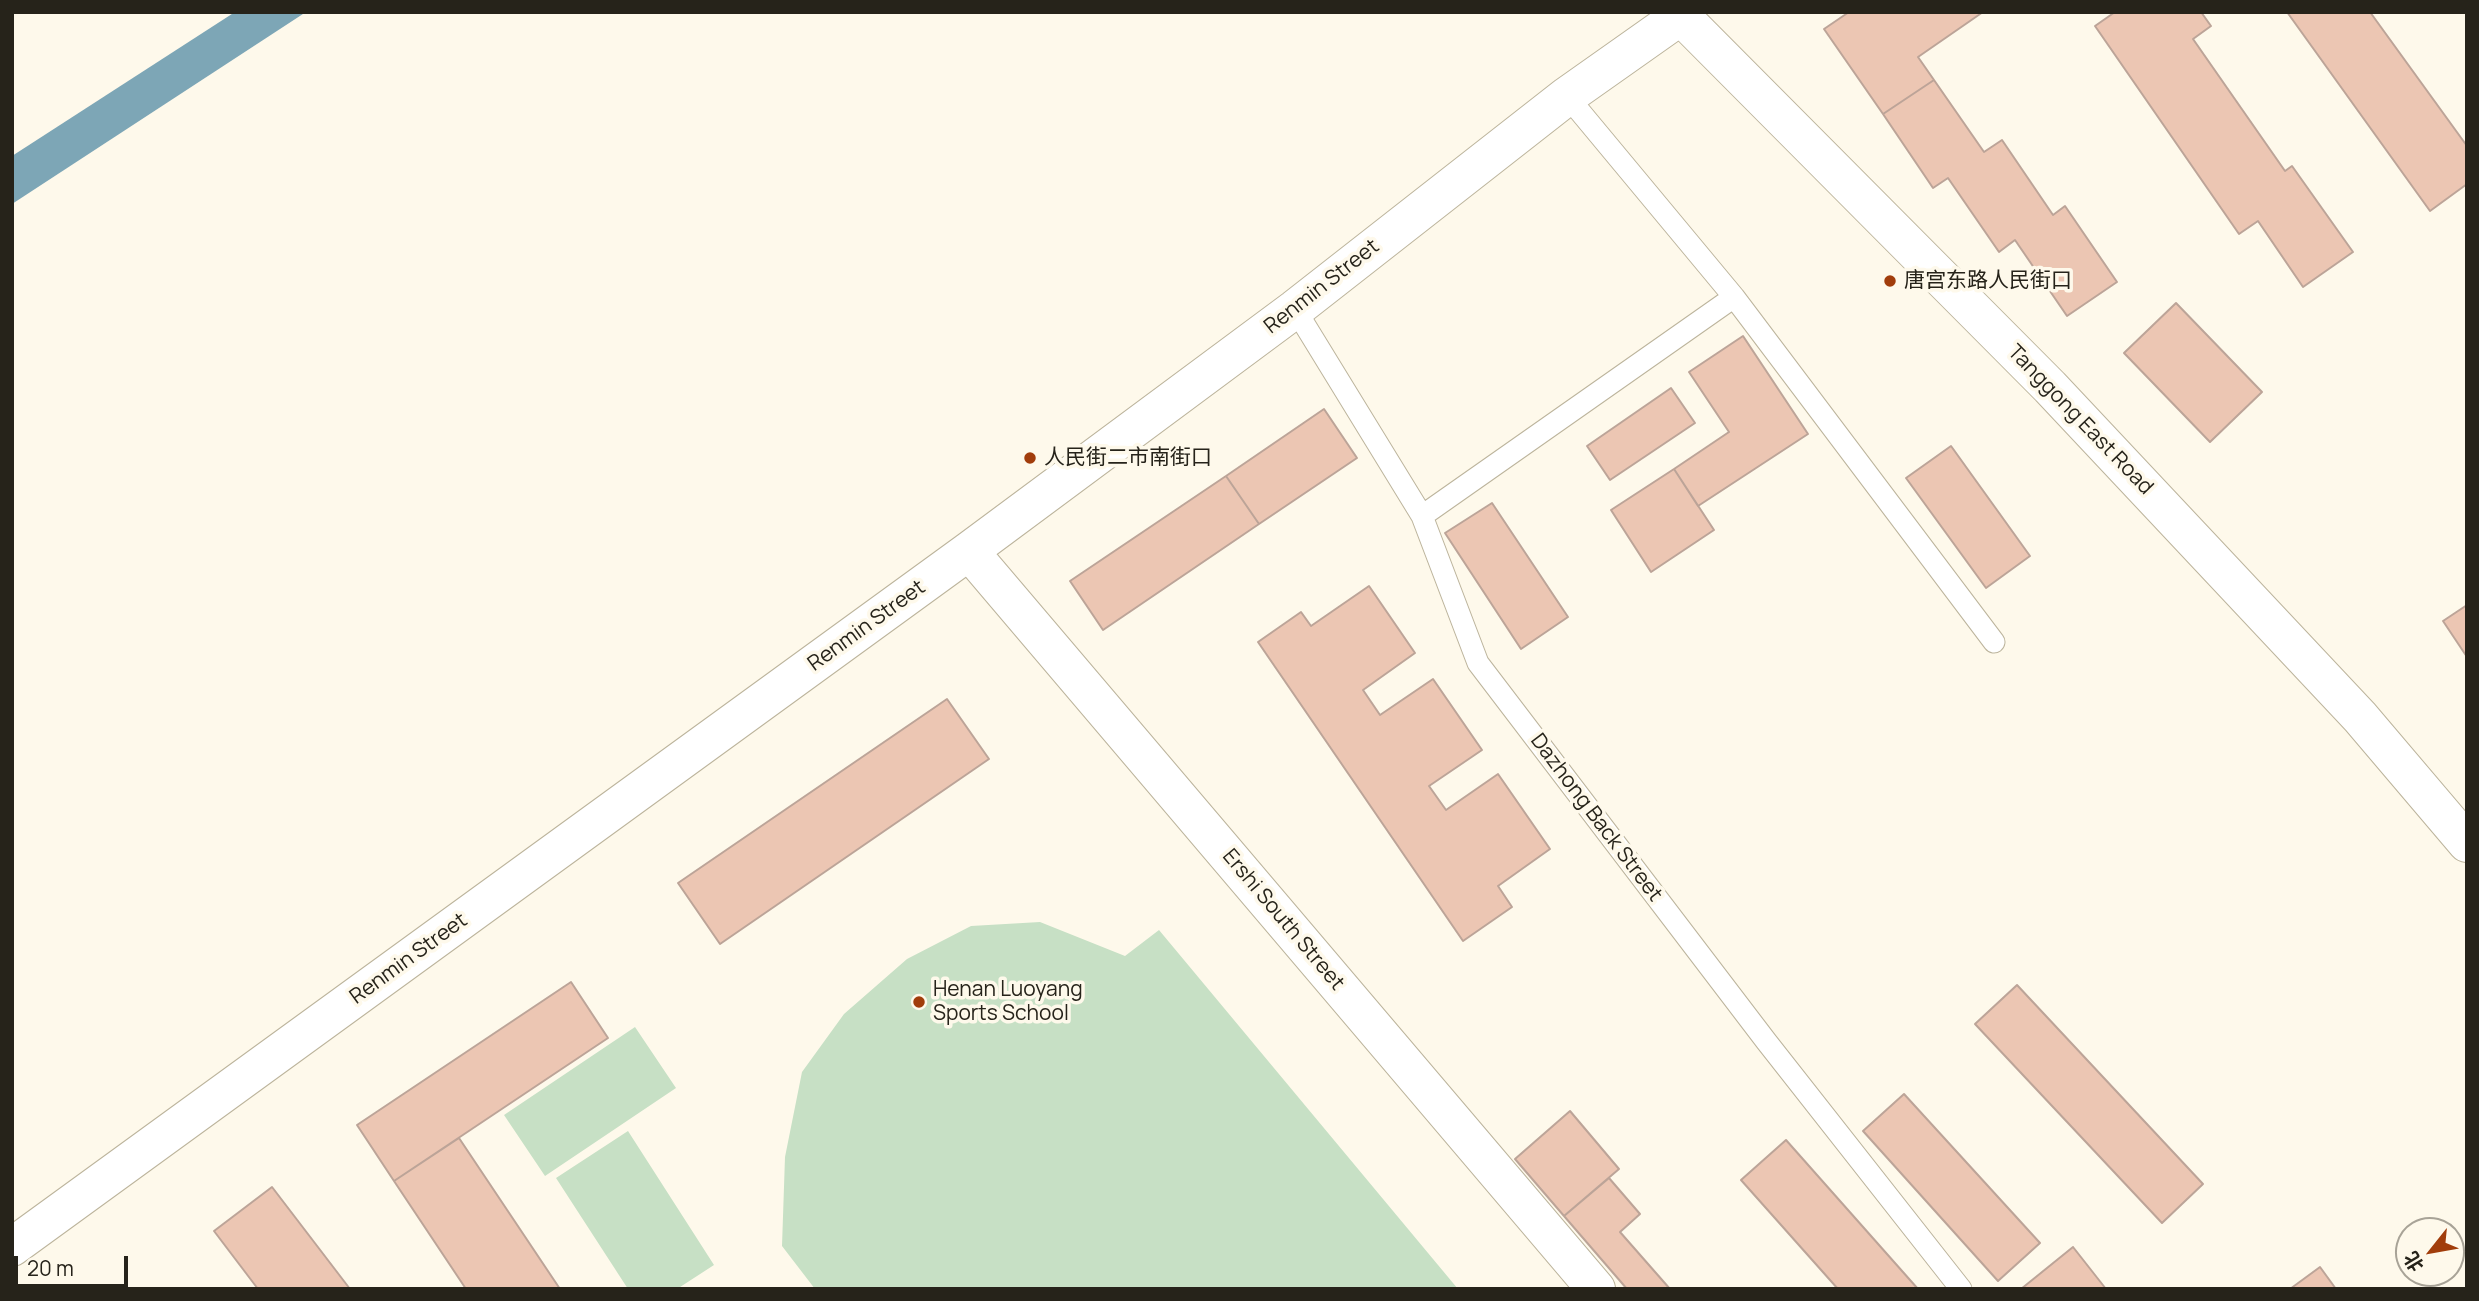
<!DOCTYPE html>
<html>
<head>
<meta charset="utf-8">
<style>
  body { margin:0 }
  #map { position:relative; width:2479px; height:1301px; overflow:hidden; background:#fef9eb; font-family:Manrope,"Noto Sans SC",sans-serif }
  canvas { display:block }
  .frame { position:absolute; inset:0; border:14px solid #26231a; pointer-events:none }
  .north { position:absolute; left:2395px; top:1217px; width:70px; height:70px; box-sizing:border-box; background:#fef9eb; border:2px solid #a8a397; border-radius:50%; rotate:239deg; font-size:19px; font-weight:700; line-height:28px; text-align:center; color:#26231a }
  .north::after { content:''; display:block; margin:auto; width:24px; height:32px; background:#a13d0b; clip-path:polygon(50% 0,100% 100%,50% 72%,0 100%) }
  .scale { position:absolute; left:14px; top:1256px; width:114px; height:32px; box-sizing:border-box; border:4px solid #26231a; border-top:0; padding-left:9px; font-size:21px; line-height:24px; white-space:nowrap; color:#26231a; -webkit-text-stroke:5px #fef9eb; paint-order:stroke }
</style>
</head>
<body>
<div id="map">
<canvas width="2479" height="1301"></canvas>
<div class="frame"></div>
<div class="north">北</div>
<div class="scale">20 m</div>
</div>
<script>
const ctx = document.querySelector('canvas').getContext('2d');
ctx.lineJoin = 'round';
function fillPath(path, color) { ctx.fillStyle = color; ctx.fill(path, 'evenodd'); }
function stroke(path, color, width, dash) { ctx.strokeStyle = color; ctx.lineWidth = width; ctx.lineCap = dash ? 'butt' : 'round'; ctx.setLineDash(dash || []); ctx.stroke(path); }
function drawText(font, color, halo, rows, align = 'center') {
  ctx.font = font + ' Manrope,"Noto Sans SC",sans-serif'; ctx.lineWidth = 7; ctx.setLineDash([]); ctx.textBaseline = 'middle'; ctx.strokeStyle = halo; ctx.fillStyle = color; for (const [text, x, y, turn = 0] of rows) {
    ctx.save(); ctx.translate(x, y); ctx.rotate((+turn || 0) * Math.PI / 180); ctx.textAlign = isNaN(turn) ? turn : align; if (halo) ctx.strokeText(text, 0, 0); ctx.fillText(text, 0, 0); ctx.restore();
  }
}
fillPath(new Path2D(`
  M 1040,922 L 1125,956 L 1159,930 L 1458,1289 L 815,1289 L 782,1246 L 785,1157 L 802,1072 L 844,1014 L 907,959 L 971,926 Z
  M 635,1027 L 676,1088 L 545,1176 L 504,1115 Z
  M 628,1131 L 714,1265 L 677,1289 L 628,1289 L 556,1178 Z`), '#c7e0c5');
fillPath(new Path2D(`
  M 235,12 L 306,12 L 12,204 L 12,156 Z`), '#7da6b6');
const building = new Path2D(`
  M 1849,12 L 1983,12 L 1918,57 L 1934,80 L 1883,114 L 1824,29 Z
  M 2115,12 L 2201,12 L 2211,26 L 2193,39 L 2285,171 L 2292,166 L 2353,252 L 2303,287 L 2258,221 L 2239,234 L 2095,26 Z
  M 2287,12 L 2370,12 L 2467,146 L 2467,184 L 2430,211 Z
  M 1934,80 L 1984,152 L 2002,140 L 2053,215 L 2065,206 L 2117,282 L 2067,316 L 2015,240 L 1999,252 L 1948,178 L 1933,188 L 1883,114 Z
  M 2176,303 L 2262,392 L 2210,442 L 2124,353 Z
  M 1743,336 L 1808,434 L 1698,506 L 1674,469 L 1729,432 L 1689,372 Z
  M 1671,388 L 1695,423 L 1610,480 L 1587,446 Z
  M 1324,409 L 1357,458 L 1259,524 L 1226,476 Z
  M 1951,446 L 2030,556 L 1986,588 L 1906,478 Z
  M 1674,469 L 1714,530 L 1651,572 L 1611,510 Z
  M 1226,476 L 1259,524 L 1103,630 L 1070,581 Z
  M 1492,503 L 1568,617 L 1521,649 L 1445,533 Z
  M 1369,586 L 1415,653 L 1363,690 L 1380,715 L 1433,679 L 1482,750 L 1429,786 L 1446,810 L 1498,774 L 1550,849 L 1498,886 L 1512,907 L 1463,941 L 1258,642 L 1301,612 L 1311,626 Z
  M 2467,605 L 2467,657 L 2443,621 Z
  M 947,699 L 989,759 L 720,944 L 678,883 Z
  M 571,982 L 608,1038 L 394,1181 L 357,1125 Z
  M 2017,985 L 2203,1184 L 2162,1223 L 1975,1024 Z
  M 1904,1094 L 2040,1243 L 1998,1281 L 1863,1131 Z
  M 1570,1111 L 1619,1169 L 1564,1216 L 1515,1159 Z
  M 459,1138 L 560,1289 L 466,1289 L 394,1181 Z
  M 1786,1140 L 1918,1289 L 1838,1289 L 1741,1180 Z
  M 1609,1178 L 1640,1214 L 1620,1232 L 1670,1289 L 1627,1289 L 1564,1216 Z
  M 272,1187 L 350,1289 L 258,1289 L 214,1231 Z
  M 2073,1247 L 2106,1289 L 2021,1289 Z
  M 2320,1267 L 2336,1289 L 2290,1289 Z`);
fillPath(building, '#ecc6b3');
stroke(building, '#bca498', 2);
const service = new Path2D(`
  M 1567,96 L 1734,297 L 1994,642
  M 1295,309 L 1422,516 L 1478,663 L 1766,1041 L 1961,1289
  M 1422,516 L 1734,297`);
const minor = new Path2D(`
  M 969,551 L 1596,1289
  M 12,1247 L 969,551 L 1295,309 L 1567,96 L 1686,12`);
const tertiary = new Path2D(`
  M 1677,12 L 2050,387 L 2360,717 L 2467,843`);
stroke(service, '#bcb49c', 23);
stroke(minor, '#bcb49c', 40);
stroke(tertiary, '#bcb49c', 40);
stroke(service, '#fff', 21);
stroke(minor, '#fff', 38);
stroke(tertiary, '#fff', 38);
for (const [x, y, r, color] of [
  [1890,281,7,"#a13d0b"],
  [1030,458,7,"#a13d0b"],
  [919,1002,7,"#a13d0b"]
]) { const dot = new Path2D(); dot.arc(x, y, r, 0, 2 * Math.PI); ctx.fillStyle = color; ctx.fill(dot); stroke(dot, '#fef9eb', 2.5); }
drawText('21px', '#26231a', '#fef9eb', [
  ["唐宫东路人民街口",1904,281],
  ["人民街二市南街口",1044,458],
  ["Henan Luoyang",933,990],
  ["Sports School",933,1014]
], 'left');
drawText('21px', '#26231a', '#fef9eb', [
  ["Renmin Street",1322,287,-38],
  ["Tanggong East Road",2080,420,46],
  ["Renmin Street",867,626,-36],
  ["Dazhong Back Street",1596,818,53],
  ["Ershi South Street",1283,920,50],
  ["Renmin Street",409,959,-36]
]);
</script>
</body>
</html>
